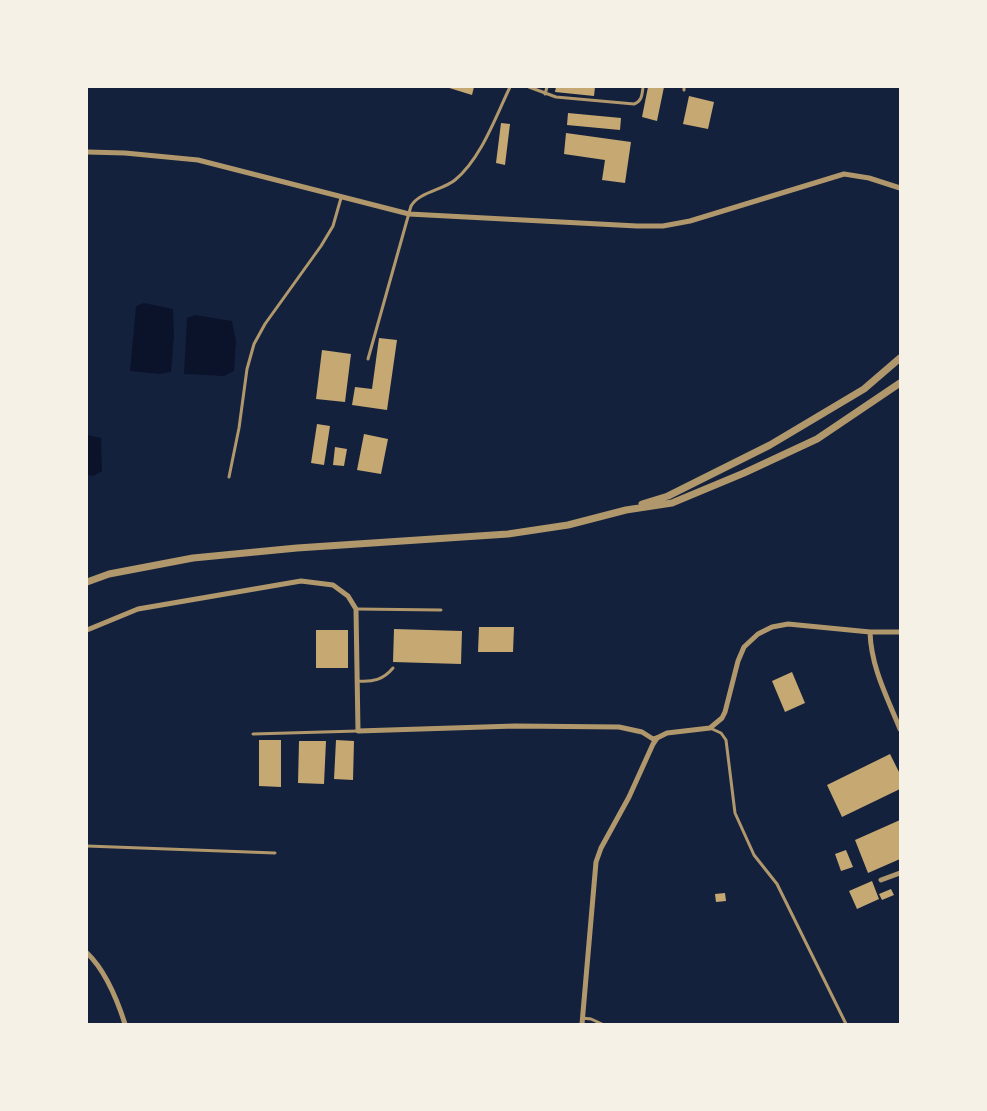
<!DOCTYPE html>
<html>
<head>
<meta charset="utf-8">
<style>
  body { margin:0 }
  #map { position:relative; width:987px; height:1111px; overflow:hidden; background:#14213d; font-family:"PT Sans Narrow",sans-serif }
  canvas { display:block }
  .frame { position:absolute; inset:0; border:88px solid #f6f1e7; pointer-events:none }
</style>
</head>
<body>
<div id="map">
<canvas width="987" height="1111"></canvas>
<div class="frame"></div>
</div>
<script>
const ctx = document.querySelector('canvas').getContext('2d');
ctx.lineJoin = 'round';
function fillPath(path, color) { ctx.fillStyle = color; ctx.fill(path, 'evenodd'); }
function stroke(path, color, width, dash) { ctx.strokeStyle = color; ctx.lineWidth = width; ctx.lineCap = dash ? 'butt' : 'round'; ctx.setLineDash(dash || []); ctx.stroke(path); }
fillPath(new Path2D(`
  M 144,303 L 173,309 L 174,336 L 171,372 L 159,374 L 130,371 L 136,306 Z
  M 195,315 L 232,321 L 236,341 L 234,371 L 224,376 L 184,374 L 187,318 Z
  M 87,435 L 101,438 L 102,471 L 93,476 L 87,475 Z`), '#0b132b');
fillPath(new Path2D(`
  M 446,87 L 474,87 L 472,95 Z
  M 556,87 L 595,87 L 594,96 L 555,92 Z
  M 648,87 L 664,87 L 657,121 L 642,117 Z
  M 689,96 L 714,102 L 708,129 L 683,124 Z
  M 568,113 L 621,118 L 620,130 L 567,125 Z
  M 501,123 L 510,124 L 505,165 L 496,163 Z
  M 566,133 L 631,142 L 625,183 L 602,180 L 605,160 L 564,154 Z
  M 379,338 L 397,340 L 387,410 L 352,405 L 355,387 L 372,389 Z
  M 322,350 L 351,354 L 345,402 L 316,399 Z
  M 317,424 L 330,426 L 324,465 L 311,463 Z
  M 364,434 L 388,439 L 381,474 L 357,470 Z
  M 335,447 L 347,449 L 344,466 L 333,465 Z
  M 479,627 L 514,627 L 513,652 L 478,652 Z
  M 394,629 L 462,631 L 461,664 L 393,662 Z
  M 316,630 L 348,630 L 348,668 L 316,668 Z
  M 792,672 L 805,703 L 785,712 L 772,681 Z
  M 259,740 L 281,740 L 281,787 L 259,786 Z
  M 336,740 L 354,741 L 353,780 L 334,779 Z
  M 299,741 L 326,741 L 324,784 L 298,783 Z
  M 890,754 L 900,774 L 900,789 L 842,817 L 827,785 Z
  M 900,820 L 900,859 L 868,873 L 855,840 Z
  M 846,850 L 853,867 L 841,871 L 835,854 Z
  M 872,881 L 879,899 L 857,909 L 849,891 Z
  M 891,889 L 894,895 L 882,900 L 879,894 Z
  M 725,893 L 726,901 L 716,902 L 715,894 Z`), '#c6a872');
stroke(new Path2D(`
  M 529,87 L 556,97 L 634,104 C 642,101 642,95 643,87
  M 684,90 L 684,87
  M 545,94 L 547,87
  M 368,359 L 411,206 C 419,192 443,190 455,180 C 481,159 496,116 510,87
  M 229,477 L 239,428 L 247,369 L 254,344 L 265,324 L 321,246 L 333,226 L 341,198
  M 356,609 L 441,610
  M 358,681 C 373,682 383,680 393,668
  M 710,728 L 721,733 L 726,740 L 735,813 L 754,855 L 777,884 L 846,1024
  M 253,734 L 358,731
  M 87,846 L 275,853
  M 582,1018 L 591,1019 L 602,1024`), '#b1986c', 3);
stroke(new Path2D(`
  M 87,152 L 125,153 L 198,160 L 409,214 L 637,226 L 663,226 L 690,221 L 844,174 L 869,178 L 900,188
  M 87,630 L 138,609 L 301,581 L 333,585 L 348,596 L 356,609 L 358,731 L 515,726 L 619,727 L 642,732 L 653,739 L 657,738 L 667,733 L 710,728 L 722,718 L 725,712 L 738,661 L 744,647 L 758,634 L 772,627 L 788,624 L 870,632 L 900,632
  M 870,632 C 871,667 887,697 900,729
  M 881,880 L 900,873
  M 87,953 C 106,971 117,999 125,1024
  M 582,1024 L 596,862 L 601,848 L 629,797 L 653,744 L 657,738`), '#b1986c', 5);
stroke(new Path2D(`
  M 642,504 L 668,496 L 770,445 L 864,389 L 900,358
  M 87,582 L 109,574 L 193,558 L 297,548 L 508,534 L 568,525 L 626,510 L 672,503 L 744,473 L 817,439 L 900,383`), '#b1986c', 7);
</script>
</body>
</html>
